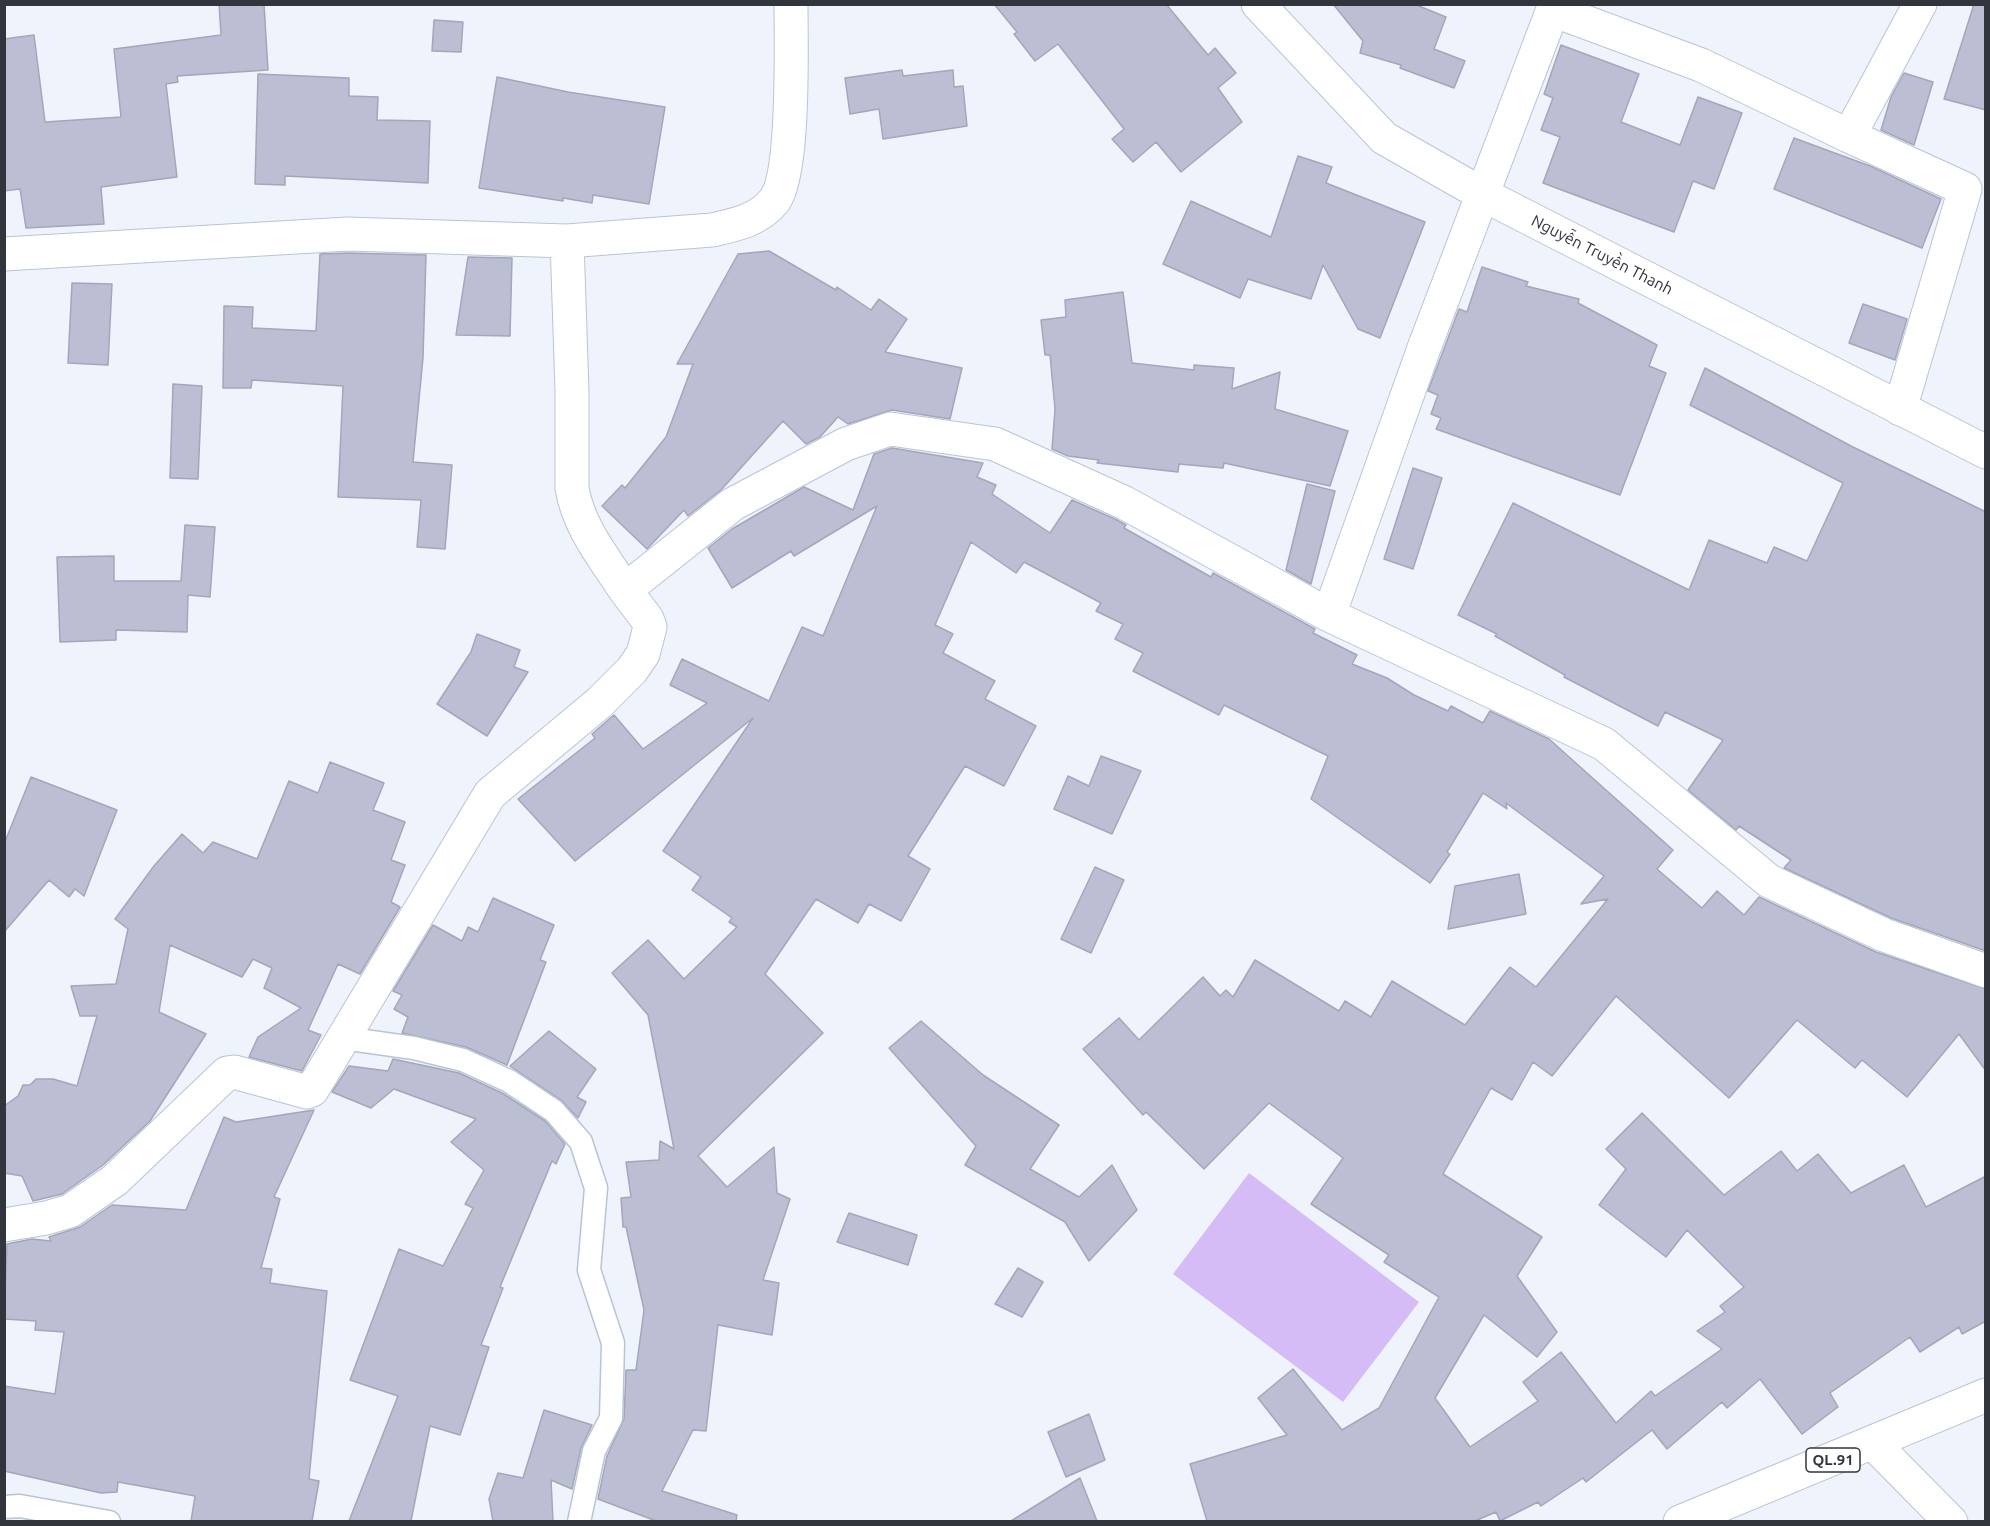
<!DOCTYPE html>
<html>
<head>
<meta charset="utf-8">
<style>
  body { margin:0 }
  #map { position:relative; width:1990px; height:1526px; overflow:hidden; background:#eff4fc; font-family:Ubuntu,sans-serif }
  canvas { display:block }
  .frame { position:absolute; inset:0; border:6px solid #31363d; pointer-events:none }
</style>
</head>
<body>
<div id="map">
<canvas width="1990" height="1526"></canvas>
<div class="frame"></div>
</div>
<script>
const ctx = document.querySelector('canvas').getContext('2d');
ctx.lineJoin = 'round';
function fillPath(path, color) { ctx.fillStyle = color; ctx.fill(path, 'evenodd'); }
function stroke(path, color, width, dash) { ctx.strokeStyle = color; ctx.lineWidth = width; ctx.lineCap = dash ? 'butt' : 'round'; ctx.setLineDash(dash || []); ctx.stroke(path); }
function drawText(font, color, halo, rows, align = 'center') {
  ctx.font = font + ' Ubuntu,sans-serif'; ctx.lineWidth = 6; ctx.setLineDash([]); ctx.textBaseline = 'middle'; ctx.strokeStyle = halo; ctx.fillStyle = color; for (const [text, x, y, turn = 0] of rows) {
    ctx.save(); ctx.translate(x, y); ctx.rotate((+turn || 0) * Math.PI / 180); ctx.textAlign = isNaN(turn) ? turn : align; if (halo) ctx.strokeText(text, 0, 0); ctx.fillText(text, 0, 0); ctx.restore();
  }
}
fillPath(new Path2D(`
  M 1249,1173 L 1419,1302 L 1343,1402 L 1173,1274 Z`), '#d6bcf6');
const building = new Path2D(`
  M 219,4 L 264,4 L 268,70 L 177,76 L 178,82 L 166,84 L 177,177 L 101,187 L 104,224 L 26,228 L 20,189 L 4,191 L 4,39 L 34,35 L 45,122 L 121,117 L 114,49 L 221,35 Z
  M 994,4 L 1166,4 L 1208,55 L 1215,48 L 1236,73 L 1218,88 L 1242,122 L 1181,172 L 1156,142 L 1133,162 L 1112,139 L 1124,129 L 1058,44 L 1035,61 L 1014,34 L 1017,32 Z
  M 1333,4 L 1414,4 L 1446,17 L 1434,49 L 1465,61 L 1454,88 L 1400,68 L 1401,65 L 1360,53 L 1363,41 Z
  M 1974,4 L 1986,4 L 1986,110 L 1944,99 Z
  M 434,20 L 463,22 L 461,52 L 432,51 Z
  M 1561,45 L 1639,74 L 1621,122 L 1680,145 L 1698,97 L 1742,113 L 1714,189 L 1693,181 L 1674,232 L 1543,183 L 1560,137 L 1541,130 L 1553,98 L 1544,94 Z
  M 902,70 L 903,76 L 953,70 L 954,87 L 963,86 L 967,126 L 883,139 L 879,109 L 850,114 L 845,78 Z
  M 1904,73 L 1933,82 L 1914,145 L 1881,130 L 1891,97 Z
  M 258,74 L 349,78 L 349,96 L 378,97 L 377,120 L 430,121 L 428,183 L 285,176 L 285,185 L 255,184 Z
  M 497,77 L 568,92 L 665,107 L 649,204 L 593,195 L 592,203 L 563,198 L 563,201 L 479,188 Z
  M 1794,138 L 1870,166 L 1941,199 L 1922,248 L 1774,189 Z
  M 1298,156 L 1332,167 L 1326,183 L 1425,222 L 1380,338 L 1358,329 L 1323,265 L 1311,299 L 1248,279 L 1240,298 L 1163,264 L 1191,201 L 1271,237 Z
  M 769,251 L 836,290 L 837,287 L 871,310 L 879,299 L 907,319 L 885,352 L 962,368 L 950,419 L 892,410 L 848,424 L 838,417 L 820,437 L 806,444 L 783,421 L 721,490 L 688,516 L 684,510 L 647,549 L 602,506 L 622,485 L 625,488 L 666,437 L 693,364 L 677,364 L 738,254 Z
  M 348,253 L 426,255 L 423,358 L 413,462 L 452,465 L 445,549 L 417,547 L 421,500 L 338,497 L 343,386 L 252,380 L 251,388 L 223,388 L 224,306 L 253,307 L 252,328 L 316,331 L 320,254 Z
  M 468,257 L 512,258 L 510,336 L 456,335 Z
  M 1482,267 L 1528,282 L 1526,286 L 1579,299 L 1578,303 L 1657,345 L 1649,366 L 1666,373 L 1620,495 L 1436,429 L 1441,418 L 1431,414 L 1438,395 L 1428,391 L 1459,309 L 1467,312 Z
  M 72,283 L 112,284 L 108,365 L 68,363 Z
  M 1123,292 L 1132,363 L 1194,370 L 1194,365 L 1234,368 L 1232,389 L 1280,372 L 1275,409 L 1348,431 L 1330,486 L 1224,463 L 1223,468 L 1179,464 L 1178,472 L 1097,463 L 1099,460 L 1068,456 L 1052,449 L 1055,409 L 1050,355 L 1045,355 L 1041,320 L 1066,317 L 1065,300 Z
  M 1863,304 L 1907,319 L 1895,360 L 1849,343 Z
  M 1705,368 L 1851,446 L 1986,512 L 1986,951 L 1891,918 L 1784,868 L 1791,860 L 1739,826 L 1736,830 L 1688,790 L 1723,740 L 1665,712 L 1658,726 L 1564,677 L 1565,675 L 1495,636 L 1497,634 L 1458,615 L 1513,503 L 1689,590 L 1709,540 L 1767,563 L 1774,547 L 1807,561 L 1843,483 L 1690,405 Z
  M 173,384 L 202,386 L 198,479 L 170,478 Z
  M 892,448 L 983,463 L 977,477 L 996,485 L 992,494 L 1050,533 L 1072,500 L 1117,520 L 1126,525 L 1124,528 L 1211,577 L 1213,573 L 1315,629 L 1313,633 L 1357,655 L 1352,664 L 1387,678 L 1414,695 L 1448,711 L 1451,706 L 1483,723 L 1490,711 L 1549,739 L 1673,850 L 1657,869 L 1702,908 L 1717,891 L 1744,915 L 1759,897 L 1876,952 L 1986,989 L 1986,1071 L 1959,1034 L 1907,1097 L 1862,1060 L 1855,1068 L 1797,1020 L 1729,1098 L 1616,996 L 1552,1076 L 1533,1062 L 1512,1100 L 1491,1088 L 1443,1174 L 1542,1237 L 1517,1276 L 1557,1332 L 1537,1357 L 1484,1315 L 1435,1398 L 1470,1447 L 1538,1401 L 1523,1382 L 1561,1352 L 1616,1423 L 1651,1391 L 1655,1396 L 1722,1349 L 1697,1331 L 1725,1312 L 1720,1306 L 1744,1287 L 1687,1230 L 1666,1257 L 1599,1205 L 1626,1169 L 1606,1149 L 1642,1113 L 1724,1195 L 1781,1151 L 1797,1171 L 1818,1154 L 1851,1193 L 1904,1165 L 1926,1207 L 1986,1176 L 1986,1321 L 1962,1334 L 1959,1327 L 1920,1352 L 1910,1337 L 1830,1393 L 1838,1407 L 1802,1434 L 1760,1379 L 1727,1408 L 1722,1402 L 1667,1449 L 1652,1430 L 1586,1482 L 1583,1478 L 1541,1506 L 1538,1502 L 1500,1521 L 1496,1512 L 1475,1521 L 1207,1521 L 1190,1464 L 1287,1435 L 1258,1398 L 1293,1369 L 1342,1430 L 1379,1408 L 1439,1297 L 1384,1262 L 1389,1255 L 1311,1204 L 1343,1158 L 1269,1103 L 1204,1169 L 1146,1112 L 1143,1115 L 1083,1049 L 1119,1018 L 1139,1040 L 1203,977 L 1220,996 L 1226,990 L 1233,997 L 1255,960 L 1339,1011 L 1345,1001 L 1371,1017 L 1392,981 L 1465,1025 L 1510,967 L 1536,987 L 1608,899 L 1581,904 L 1604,876 L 1506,803 L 1507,809 L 1483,793 L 1447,852 L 1450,854 L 1430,883 L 1311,799 L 1328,756 L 1224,705 L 1219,715 L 1133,671 L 1143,653 L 1115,639 L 1123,624 L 1096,611 L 1101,603 L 1024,562 L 1016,573 L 971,542 L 935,625 L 953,634 L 943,653 L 995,681 L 985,699 L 1036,726 L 1004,786 L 965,766 L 908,856 L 930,869 L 901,921 L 869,904 L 858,923 L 816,899 L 765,974 L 823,1033 L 698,1156 L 727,1187 L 774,1147 L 777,1193 L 790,1199 L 763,1280 L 779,1283 L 772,1335 L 718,1325 L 706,1431 L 693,1430 L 662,1491 L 737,1515 L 736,1521 L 656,1521 L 598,1499 L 607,1456 L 624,1419 L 626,1370 L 636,1370 L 644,1310 L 626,1227 L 623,1227 L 621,1198 L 631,1197 L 626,1162 L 659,1160 L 660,1141 L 674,1149 L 648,1015 L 612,973 L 648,940 L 684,979 L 737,927 L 729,922 L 732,918 L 692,890 L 701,877 L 663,851 L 753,718 L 575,861 L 518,799 L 595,738 L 592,734 L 614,715 L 643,749 L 707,703 L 670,685 L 682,659 L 769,701 L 802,627 L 823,636 L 877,506 L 794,556 L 791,551 L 732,588 L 708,548 L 732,529 L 804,487 L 853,510 L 874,454 Z
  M 1413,468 L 1442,478 L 1413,569 L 1384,559 Z
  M 1307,484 L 1335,491 L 1311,584 L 1286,570 Z
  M 185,525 L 215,527 L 210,597 L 188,595 L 187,632 L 116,630 L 116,640 L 60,642 L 57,557 L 114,556 L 114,581 L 181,581 Z
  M 477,634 L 520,650 L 514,667 L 528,672 L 487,736 L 437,704 L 471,652 Z
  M 1101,756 L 1141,771 L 1112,834 L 1054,809 L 1068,776 L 1089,786 Z
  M 330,762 L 384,783 L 373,810 L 405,822 L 391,860 L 405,865 L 391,902 L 400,907 L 360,974 L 338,964 L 308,1030 L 321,1035 L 302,1071 L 249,1057 L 258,1037 L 301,1008 L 264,988 L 272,968 L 253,959 L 242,977 L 170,945 L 159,1012 L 206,1034 L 150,1121 L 103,1165 L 62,1194 L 33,1201 L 22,1176 L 4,1173 L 4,1106 L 18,1096 L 23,1085 L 30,1085 L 36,1079 L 53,1079 L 77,1086 L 97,1016 L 80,1016 L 71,986 L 116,984 L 128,929 L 115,919 L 154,866 L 182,834 L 203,853 L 213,842 L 257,859 L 289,781 L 318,793 Z
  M 31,777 L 117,810 L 84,896 L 75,889 L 69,897 L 49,880 L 4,932 L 4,844 Z
  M 1095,867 L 1124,880 L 1091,953 L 1061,939 Z
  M 1519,874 L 1526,914 L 1448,929 L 1455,886 Z
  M 493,898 L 554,925 L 540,960 L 546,962 L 507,1065 L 466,1047 L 402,1033 L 408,1017 L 394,1009 L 402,995 L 393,991 L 433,925 L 462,941 L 468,927 L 478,932 Z
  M 921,1021 L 983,1075 L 1059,1125 L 1030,1169 L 1079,1197 L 1112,1165 L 1137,1210 L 1089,1261 L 1065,1222 L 965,1165 L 976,1146 L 889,1048 Z
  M 549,1031 L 596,1069 L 577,1097 L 586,1102 L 578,1118 L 561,1100 L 510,1066 Z
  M 393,1059 L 459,1073 L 502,1093 L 545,1121 L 565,1144 L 556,1164 L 552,1161 L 500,1287 L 503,1288 L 481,1345 L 489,1347 L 460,1435 L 430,1426 L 411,1521 L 349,1521 L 398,1396 L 350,1380 L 399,1249 L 443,1266 L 473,1208 L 465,1204 L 484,1170 L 451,1142 L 476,1119 L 394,1089 L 371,1108 L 332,1092 L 349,1066 L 388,1071 Z
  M 314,1110 L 274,1197 L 280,1199 L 261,1268 L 272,1269 L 270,1283 L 327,1291 L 309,1479 L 319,1481 L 312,1521 L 191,1521 L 195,1496 L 118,1482 L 117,1492 L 101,1493 L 4,1471 L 4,1386 L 55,1394 L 64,1332 L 35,1330 L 36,1321 L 4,1319 L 7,1244 L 32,1239 L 51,1241 L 49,1237 L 80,1227 L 112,1205 L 186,1210 L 224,1117 L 236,1122 Z
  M 849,1213 L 917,1235 L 908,1265 L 837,1242 Z
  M 1018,1268 L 1043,1282 L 1022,1317 L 995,1304 Z
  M 544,1410 L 592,1425 L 581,1448 L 572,1489 L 551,1480 L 553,1521 L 493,1521 L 489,1499 L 498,1473 L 523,1478 Z
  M 1089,1414 L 1105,1460 L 1066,1477 L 1048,1432 Z
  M 1080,1478 L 1097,1521 L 1011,1521 Z`);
fillPath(building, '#bcbed3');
stroke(building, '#a4a6ba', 1.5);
const lane = new Path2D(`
  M 343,1038 L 414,1048 L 463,1060 L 509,1081 L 554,1111 L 581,1142 L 596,1188 L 589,1270 L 613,1343 L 611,1418 L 594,1451 L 579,1522
  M 4,1507 L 20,1506 L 109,1522`);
const street = new Path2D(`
  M 1553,10 L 1701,65 L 1849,136
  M 567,241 L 572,391 L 572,488 C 578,526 604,558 625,590
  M 4,254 L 348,234 L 567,241 L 712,230 C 735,225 759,220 774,201 C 795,175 791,42 791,4
  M 1900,409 L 1965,189 L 1849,136 L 1920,4
  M 1329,615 L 1424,348 L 1555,4
  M 4,1225 L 46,1218 L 70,1211 L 115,1180 L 227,1073 L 234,1072 L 307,1092 L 312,1090 L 490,794 L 599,703 L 632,670 L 643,654 L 650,627 L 647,619 L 625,590 L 733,504 L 846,444 L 890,429 L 995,444 L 1125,503 L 1329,615 L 1604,744 L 1769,881 L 1884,935 L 1986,971
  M 1874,1444 L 1951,1522`);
const secondary = new Path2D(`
  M 1258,4 L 1384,138 L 1482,194 L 1986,452`);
const highway = new Path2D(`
  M 1680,1522 L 1986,1395`);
stroke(lane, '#b8c4d6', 25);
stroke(street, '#b8c4d6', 35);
stroke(secondary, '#b8c4d6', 35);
stroke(highway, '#b8c4d6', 35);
stroke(lane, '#fff', 22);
stroke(street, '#fff', 33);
stroke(secondary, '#fff', 33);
stroke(highway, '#fff', 33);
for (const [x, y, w] of [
  [1833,1460,54]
]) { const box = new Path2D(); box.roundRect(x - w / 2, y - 12, w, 24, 4.5); ctx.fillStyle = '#fff'; ctx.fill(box); stroke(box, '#31363d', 1.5); }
drawText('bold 15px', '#31363d', null, [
  ["QL.91",1833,1460]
]);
drawText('16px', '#31363d', '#fff', [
  ["Nguyễn Truyền Thanh",1602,255,27]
]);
</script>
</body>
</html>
